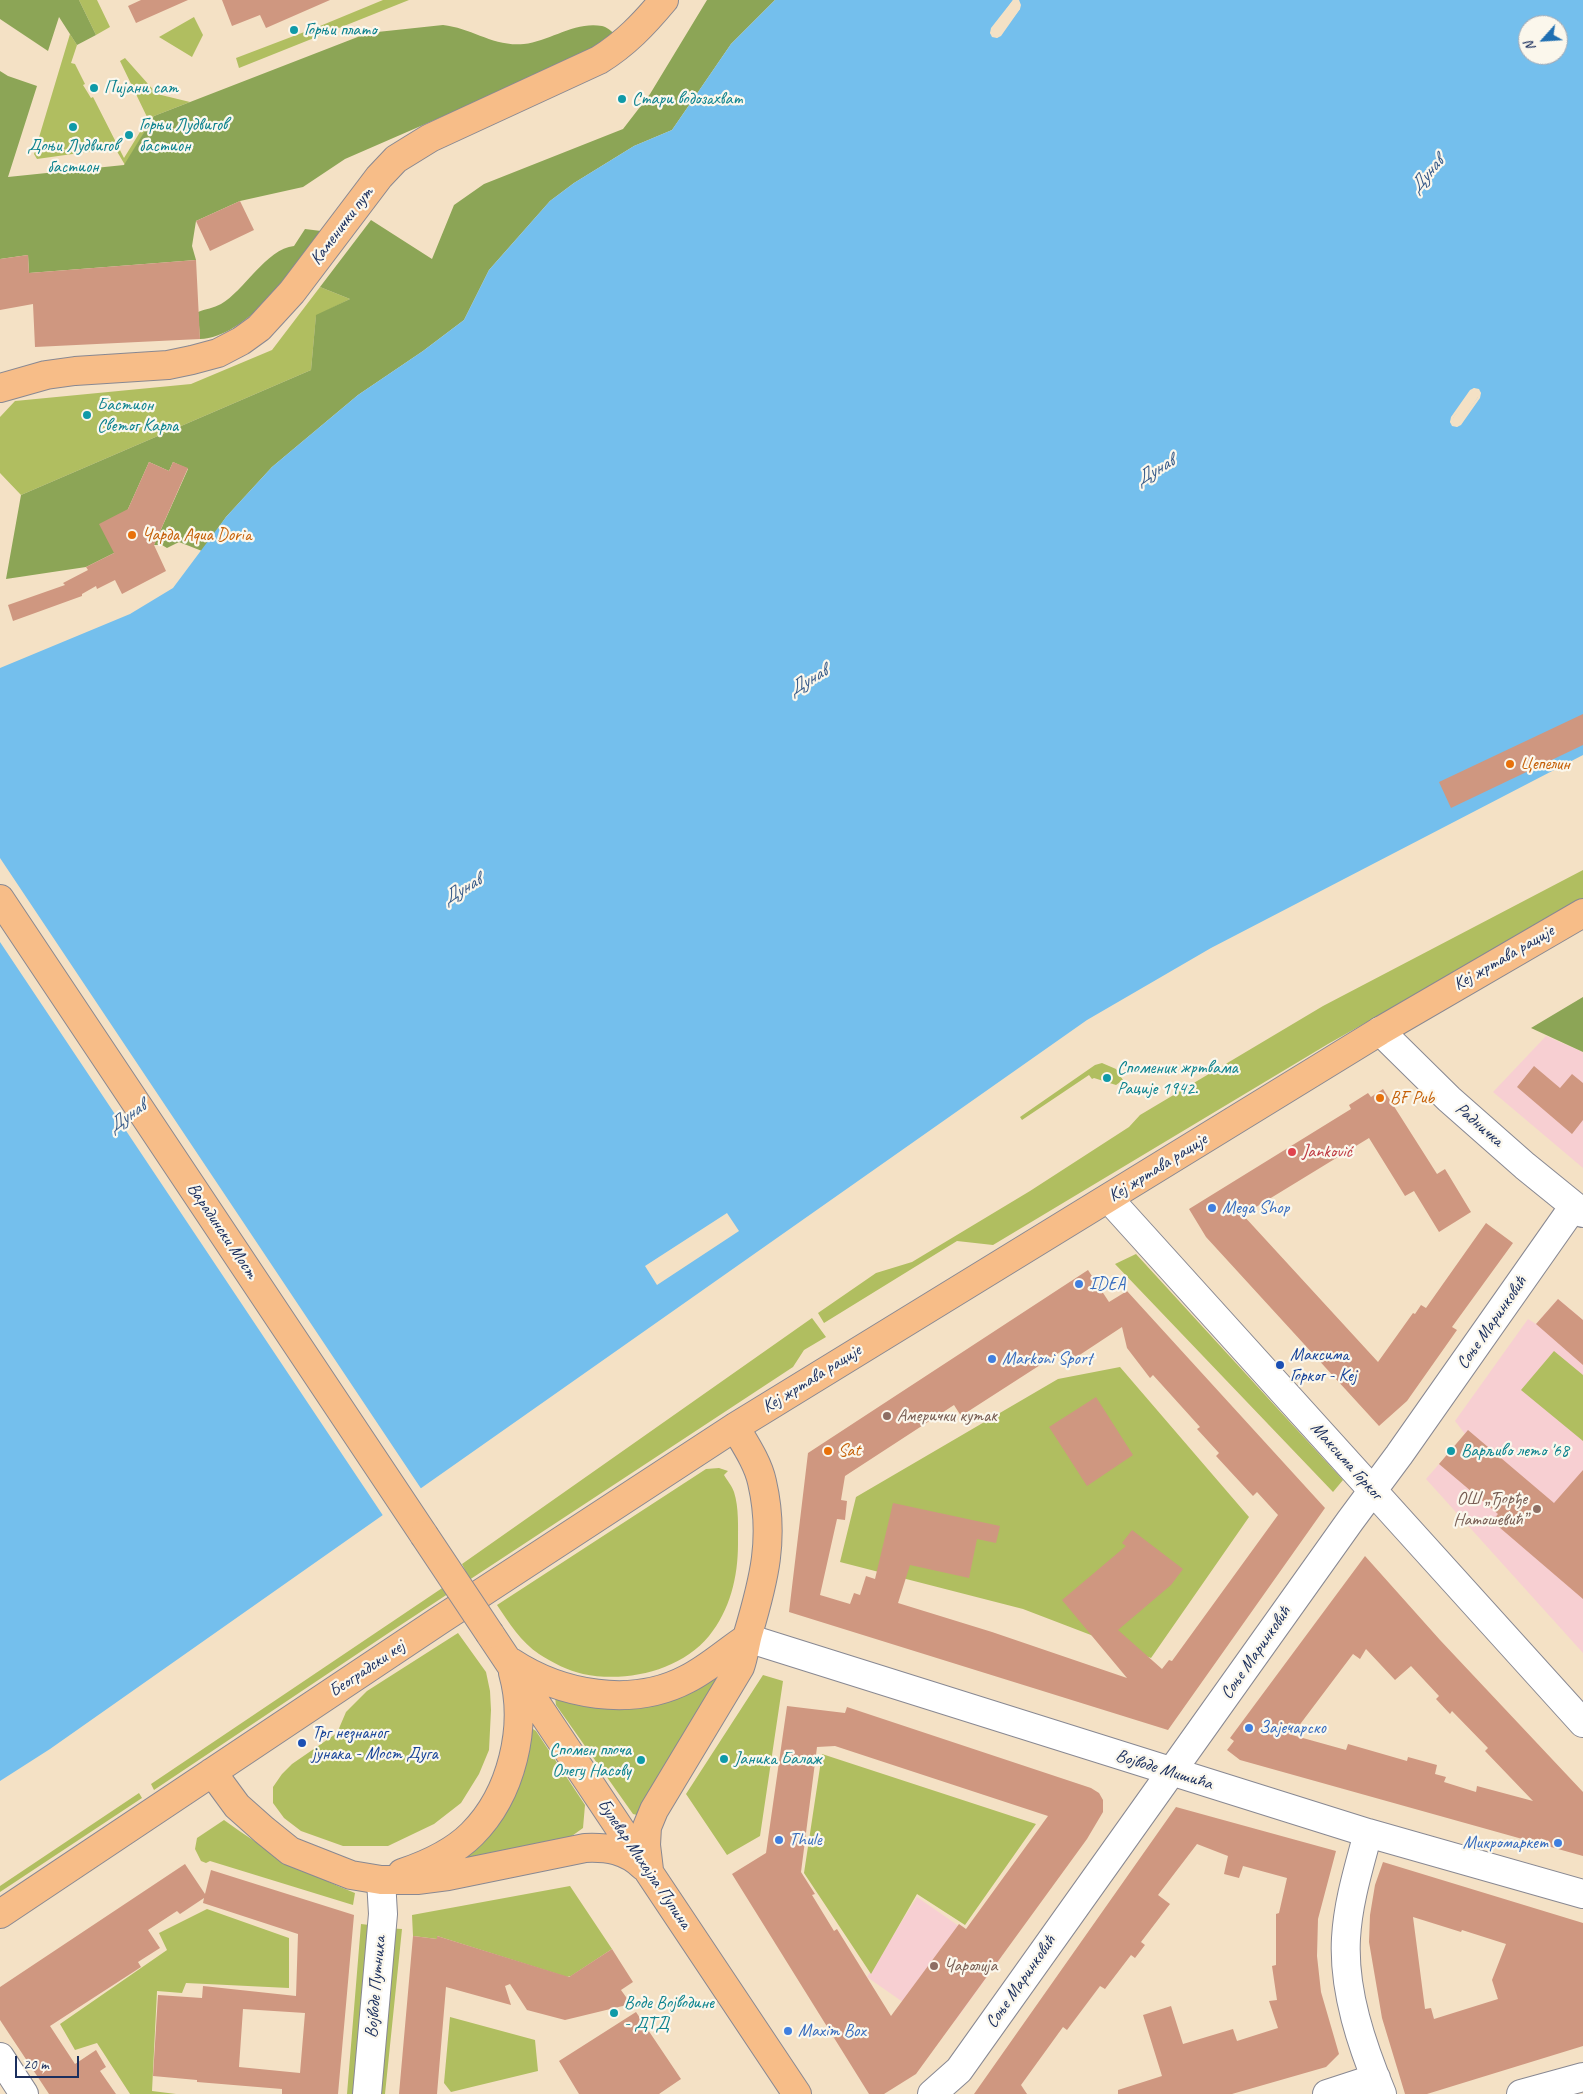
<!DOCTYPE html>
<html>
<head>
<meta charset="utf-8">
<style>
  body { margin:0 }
  #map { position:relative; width:1583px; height:2094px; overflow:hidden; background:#f4e1c5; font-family:Caveat,sans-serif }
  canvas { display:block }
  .north { position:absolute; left:1518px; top:15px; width:50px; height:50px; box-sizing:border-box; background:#fbf7ec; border:1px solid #a1a7b3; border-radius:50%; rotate:244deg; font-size:14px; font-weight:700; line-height:20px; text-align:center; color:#1b2f5e }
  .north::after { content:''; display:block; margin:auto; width:18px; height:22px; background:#1f6fb2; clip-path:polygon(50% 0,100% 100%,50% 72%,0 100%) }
  .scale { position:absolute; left:15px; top:2056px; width:64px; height:22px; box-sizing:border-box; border:2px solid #1b2f5e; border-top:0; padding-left:6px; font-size:15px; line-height:18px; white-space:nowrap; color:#1b2f5e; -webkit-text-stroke:4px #fbf7ec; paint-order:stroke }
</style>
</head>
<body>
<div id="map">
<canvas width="1583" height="2094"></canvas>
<div class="north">N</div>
<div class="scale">20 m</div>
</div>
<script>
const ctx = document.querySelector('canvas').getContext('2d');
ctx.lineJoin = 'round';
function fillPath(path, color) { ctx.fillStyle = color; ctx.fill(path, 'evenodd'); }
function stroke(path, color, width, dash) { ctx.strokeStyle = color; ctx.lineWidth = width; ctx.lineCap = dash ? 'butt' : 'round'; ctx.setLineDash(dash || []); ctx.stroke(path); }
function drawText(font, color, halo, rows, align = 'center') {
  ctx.font = font + ' Caveat,sans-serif'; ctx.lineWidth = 4.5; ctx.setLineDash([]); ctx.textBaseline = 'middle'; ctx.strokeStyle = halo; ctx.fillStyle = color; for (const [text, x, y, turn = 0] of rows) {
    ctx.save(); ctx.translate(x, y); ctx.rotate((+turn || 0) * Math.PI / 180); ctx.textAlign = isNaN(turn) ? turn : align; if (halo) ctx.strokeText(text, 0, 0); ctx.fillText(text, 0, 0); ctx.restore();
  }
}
fillPath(new Path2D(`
  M 1546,1036 L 1583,1052 L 1583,1168 L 1493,1092 Z
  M 1558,1299 L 1583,1320 L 1583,1653 L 1426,1479 L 1465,1434 L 1455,1421 L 1528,1319 L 1536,1324 Z
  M 917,1897 L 1002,1956 L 955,2021 L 920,1996 L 910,2007 L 867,1977 Z`), '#f7cfd2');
fillPath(new Path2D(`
  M 79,0 L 97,0 L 110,27 L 96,35 Z
  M 383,0 L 409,0 L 239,68 L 236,58 L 320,26 Z
  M 194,17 L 203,35 L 192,57 L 159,37 Z
  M 70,34 L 77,45 L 71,63 L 75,64 L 85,84 L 83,85 L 91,98 L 93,97 L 124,158 L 148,119 L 120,61 L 125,58 L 157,94 L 190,102 L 154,116 L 125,165 L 115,148 L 37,159 L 34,154 Z
  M 320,287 L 350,299 L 316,316 L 311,370 L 21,495 L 0,473 L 0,417 L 15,401 L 191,384 L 272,350 Z
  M 1583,870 L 1583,900 L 1328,1044 L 993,1245 L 957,1241 L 824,1323 L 818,1313 L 876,1273 L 912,1262 L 1030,1191 L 1129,1127 L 1140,1115 L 1323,1006 Z
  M 1102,1063 L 1116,1069 L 1123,1080 L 1116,1085 L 1094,1078 L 1092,1079 L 1089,1075 L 1022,1120 L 1020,1117 L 1095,1065 Z
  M 1136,1254 L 1343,1480 L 1333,1492 L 1115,1264 Z
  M 812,1318 L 826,1337 L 804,1350 L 793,1367 L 387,1634 L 154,1790 L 151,1784 L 466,1572 L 462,1564 Z
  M 1554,1351 L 1583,1375 L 1583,1441 L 1521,1390 Z
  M 1120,1367 L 1249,1517 L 1151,1658 L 1023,1609 L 840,1562 L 856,1497 L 1058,1379 Z
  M 719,1468 L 728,1471 L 724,1475 C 727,1480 732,1486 734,1492 C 739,1507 738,1528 738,1544 C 738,1577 730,1610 709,1636 C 680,1671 626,1683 583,1674 C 569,1671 551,1662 539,1654 C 521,1642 509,1623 497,1605 L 706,1469 Z
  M 458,1633 L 486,1672 L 490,1691 L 491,1710 L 489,1750 L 479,1774 L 461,1803 L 434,1824 L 388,1846 L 343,1846 L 301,1831 L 284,1818 L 273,1803 L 273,1787 L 282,1774 L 292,1764 L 337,1733 L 346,1712 L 367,1691 Z
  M 729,1660 L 637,1815 L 633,1814 L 556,1705 L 555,1697 L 582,1702 Z
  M 763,1675 L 783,1681 L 760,1836 L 727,1855 L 686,1794 Z
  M 533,1729 L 536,1731 L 585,1805 L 583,1828 L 569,1838 L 468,1858 L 467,1855 L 529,1730 Z
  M 822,1754 L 1036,1824 L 965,1925 L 917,1894 L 871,1974 L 804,1873 Z
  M 139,1793 L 142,1798 L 0,1892 L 0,1886 Z
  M 224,1820 C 265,1850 307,1874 355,1893 L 353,1905 L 210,1861 L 206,1863 L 201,1861 L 195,1849 L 197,1838 Z
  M 570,1886 L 612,1949 L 571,1976 L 567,1977 L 437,1936 L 437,1939 L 413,1936 L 412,1915 Z
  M 207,1909 L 289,1938 L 289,1988 L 186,1983 L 182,1993 L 157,1991 L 152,2091 L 176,2094 L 130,2094 L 97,2043 L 75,2050 L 60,2024 L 167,1950 L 159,1933 Z
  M 361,1924 L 378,1926 L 364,2094 L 347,2094 Z
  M 386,1928 L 402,1929 L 385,2094 L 372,2094 Z
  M 450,2017 L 535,2040 L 538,2071 L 451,2092 L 444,2083 Z`), '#b0be60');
fillPath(new Path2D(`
  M 0,0 L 79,0 L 96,35 L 77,45 L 59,17 L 48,51 L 0,19 Z
  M 707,0 L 775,0 L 731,44 L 672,130 L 634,146 L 574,183 L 550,201 L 489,270 L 464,320 L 423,351 L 358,395 L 272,467 L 226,517 L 202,551 L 179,542 L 167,548 L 162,545 L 154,545 L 188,469 L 173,462 L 169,471 L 149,462 L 128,509 L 114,553 L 86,567 L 6,579 L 21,495 L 311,370 L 316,315 L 350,299 L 320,287 L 371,220 L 432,259 L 454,205 L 484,184 L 623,129 L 650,94 Z
  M 443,25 C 472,28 493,47 524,44 C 550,41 575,21 602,26 C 607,27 611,31 615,34 L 570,61 L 345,159 L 303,187 L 240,201 L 196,221 L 192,246 L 196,260 L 29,273 L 28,255 L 0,259 L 0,71 L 8,76 L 37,86 L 8,177 L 124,165 L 154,116 L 368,33 Z
  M 305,229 L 321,231 C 298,267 246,338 200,339 L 198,312 C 205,309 214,308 221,304 C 244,291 266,249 294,246 Z
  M 1583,997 L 1583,1052 L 1531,1028 Z`), '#8ca556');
fillPath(new Path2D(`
  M 775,0 L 1013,0 L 990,33 L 997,38 L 1020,9 L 1018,0 L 1583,0 L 1583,755 L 1211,948 L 1087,1020 L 50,1749 L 0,1781 L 0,668 L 130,614 L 173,588 L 226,517 L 272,467 L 358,395 L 423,351 L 464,320 L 489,270 L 550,201 L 574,183 L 634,146 L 672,130 L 731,44 ZM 1528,25 L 1558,25 L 1558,55 L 1528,55 ZM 1474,388 L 1481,393 L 1457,427 L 1450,422 Z`), '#74bfed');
fillPath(new Path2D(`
  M 1013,0 L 1015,1 L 993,30 L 994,35 L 999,34 L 1018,8 L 1018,5 L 1015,0 L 1019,0 L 1021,5 L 1020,9 L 1001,36 L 997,38 L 992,37 L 990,33 L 991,28 Z
  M 1474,388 L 1479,389 L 1481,393 L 1480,398 L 1461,425 L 1457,427 L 1452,426 L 1450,422 L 1451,417 L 1470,390 ZM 1474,391 L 1478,394 L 1478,397 L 1459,423 L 1454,424 L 1453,418 Z
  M 0,858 L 422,1490 L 384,1517 L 0,942 Z
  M 727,1213 L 739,1231 L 657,1285 L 645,1266 Z`), '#f4e1c5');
fillPath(new Path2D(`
  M 141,0 L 188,0 L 136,23 L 128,6 Z
  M 222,0 L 330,0 L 266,28 L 260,15 L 232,26 Z
  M 240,201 L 254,230 L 210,251 L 196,221 Z
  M 28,255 L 29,273 L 196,260 L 200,339 L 35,347 L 33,304 L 0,310 L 0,259 Z
  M 149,462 L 169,471 L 173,462 L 188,468 L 154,545 L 166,571 L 122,594 L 115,580 L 97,589 L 96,586 L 82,594 L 82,596 L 13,621 L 8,605 L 65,585 L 63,583 L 88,570 L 86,567 L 114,553 L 99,524 L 128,509 Z
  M 1583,714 L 1583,745 L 1451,808 L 1439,782 Z
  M 1534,1066 L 1560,1088 L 1572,1074 L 1583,1083 L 1583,1120 L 1572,1134 L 1517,1087 Z
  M 1383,1089 L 1437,1174 L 1445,1169 L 1471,1212 L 1439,1232 L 1414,1191 L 1405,1196 L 1369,1138 L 1243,1215 L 1378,1362 L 1413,1313 L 1415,1314 L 1421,1305 L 1426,1308 L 1486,1223 L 1513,1243 L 1452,1327 L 1457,1330 L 1407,1401 L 1379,1426 L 1206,1237 L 1189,1209 L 1351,1109 L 1349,1105 L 1368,1093 L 1371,1097 Z
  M 1088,1270 L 1109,1302 L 1127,1291 L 1325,1508 L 1168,1730 L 789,1612 L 808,1453 ZM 1122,1327 L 1127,1348 L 1150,1378 L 1153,1375 L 1200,1427 L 1197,1429 L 1219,1453 L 1216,1456 L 1253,1496 L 1257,1492 L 1278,1515 L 1172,1661 L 1169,1660 L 1162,1669 L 1118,1630 L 1171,1585 L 1183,1569 L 1132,1530 L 1122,1543 L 1126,1546 L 1062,1600 L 1127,1678 L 992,1632 L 898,1603 L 910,1565 L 969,1578 L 977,1539 L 996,1543 L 1000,1526 L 893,1503 L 875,1579 L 866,1576 L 860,1595 L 854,1593 L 850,1604 L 820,1595 L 837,1519 L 845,1520 L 847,1501 L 841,1500 L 845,1476 L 954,1405 L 961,1416 L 1065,1349 L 1072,1360 Z
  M 1558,1299 L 1583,1320 L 1583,1365 L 1536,1324 Z
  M 1096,1397 L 1133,1455 L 1087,1486 L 1049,1427 Z
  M 1468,1430 L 1554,1503 L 1583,1470 L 1583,1599 L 1492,1521 L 1498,1514 L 1439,1464 Z
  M 1365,1556 L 1440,1640 L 1583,1792 L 1583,1856 L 1240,1760 L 1227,1750 L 1234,1741 L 1230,1738 ZM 1366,1649 L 1395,1680 L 1411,1666 L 1439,1696 L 1436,1699 L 1450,1714 L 1452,1711 L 1488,1748 L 1485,1751 L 1533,1801 L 1477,1786 L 1476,1792 L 1444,1782 L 1446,1777 L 1435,1774 L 1437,1765 L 1408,1757 L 1407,1761 L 1348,1744 L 1346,1750 L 1292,1735 L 1353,1654 L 1360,1659 Z
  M 787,1706 L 845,1713 L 847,1707 L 1091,1788 L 1099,1793 L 1103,1800 L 1103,1812 L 1087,1839 L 916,2074 L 884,2094 L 869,2094 L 732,1874 L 766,1853 ZM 835,1746 L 1048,1816 L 966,1929 L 959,1924 L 891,2016 L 837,1929 L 834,1931 L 812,1895 L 815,1894 L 801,1872 L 817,1747 Z
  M 1176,1807 L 1336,1851 L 1318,1919 L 1317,1956 L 1321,1992 L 1339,2054 L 1326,2067 L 1232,2094 L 1118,2094 L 1118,2090 L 1162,2076 L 1143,2015 L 1171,2006 L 1183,2044 L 1233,2029 L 1237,2041 L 1278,2028 L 1269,2001 L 1277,2000 L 1272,1966 L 1276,1965 L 1276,1914 L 1279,1913 L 1287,1878 L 1243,1866 L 1239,1878 L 1224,1874 L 1228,1856 L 1197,1844 L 1158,1895 L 1170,1904 L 1141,1942 L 1145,1945 L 1135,1958 L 1131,1955 L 1105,1989 L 1100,1986 L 1067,2030 L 1063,2027 L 1021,2085 L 1027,2094 L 974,2094 Z
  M 1383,1862 L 1583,1923 L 1583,2046 L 1427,2094 L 1405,2094 L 1382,2018 L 1369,1942 L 1370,1915 L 1375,1885 ZM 1413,1917 L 1461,1932 L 1462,1930 L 1506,1944 L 1492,1980 L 1498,1999 L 1434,2019 L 1431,2008 L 1425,2009 Z
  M 185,1864 L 205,1894 L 211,1870 L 354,1915 L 338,2094 L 282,2094 L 282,2089 L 197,2082 L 197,2080 L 153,2076 L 158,1995 L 202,1998 L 203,1986 L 296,1996 L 298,1934 L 203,1903 L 204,1898 L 180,1914 L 177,1911 L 148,1930 L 160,1948 L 138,1962 L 141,1967 L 50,2026 L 75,2064 L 96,2050 L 106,2067 L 100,2071 L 116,2094 L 49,2094 L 0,2020 L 0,1987 ZM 243,2009 L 305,2013 L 300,2073 L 239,2067 Z
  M 413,1936 L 437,1939 L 437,1936 L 569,1977 L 612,1949 L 633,1982 L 621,1990 L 631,2004 L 565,2020 L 527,2010 L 510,1984 L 505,1986 L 511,2005 L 446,1987 L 437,2094 L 399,2094 Z
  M 636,2012 L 681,2079 L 659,2094 L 579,2094 L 559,2061 Z`), '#cf9780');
const minor = new Path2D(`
  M 1380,1031 L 1449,1099 L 1525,1166 L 1583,1213
  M 1109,1199 L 1583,1723
  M 747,1638 L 1368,1833 L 1583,1894
  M 1368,1833 C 1359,1867 1348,1902 1346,1938 C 1343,1991 1362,2046 1382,2094
  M 0,2057 L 24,2094
  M 367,2094 L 383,1914 L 381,1880
  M 932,2094 L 959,2070 L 1350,1521 L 1399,1455 L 1574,1206
  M 1327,2094 L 1376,2078
  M 1521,2094 L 1583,2077`);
const major = new Path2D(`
  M 0,388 L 46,375 L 75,371 L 168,365 L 192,360 L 218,353 L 241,341 L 259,328 L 292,292 L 379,177 L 396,159 L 430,138 L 599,60 C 625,44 644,24 664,0
  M 0,899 L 424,1535
  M 490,1634 L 797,2094
  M 511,1662 C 561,1695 632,1708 687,1679 C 709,1668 727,1651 747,1638
  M 212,1772 L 237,1806 L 264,1830 L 290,1851 L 351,1875 L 381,1880 L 417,1880 L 448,1876 L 585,1848 C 608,1847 626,1850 643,1866
  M 649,1870 L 646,1845 L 647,1827 L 654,1810 L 740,1667 C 744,1656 745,1645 748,1634 C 764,1580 775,1538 762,1482 C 758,1463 745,1444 735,1427
  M 402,1873 C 426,1865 454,1852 472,1834 C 512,1794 528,1726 513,1673
  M 0,1914 L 440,1620 L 735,1427 L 1380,1031 L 1583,913`);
stroke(minor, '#888892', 30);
stroke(major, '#888892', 30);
stroke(minor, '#fff', 28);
stroke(major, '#f7bd88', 28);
const majorBridge = new Path2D(`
  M 424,1535 L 490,1634`);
stroke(majorBridge, '#888892', 30, []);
stroke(majorBridge, '#f7bd88', 28);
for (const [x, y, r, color] of [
  [294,30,5,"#0f9aa8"],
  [94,88,5,"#0f9aa8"],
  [622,99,5,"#0f9aa8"],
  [73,127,5,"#0f9aa8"],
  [129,135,5,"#0f9aa8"],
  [87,415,5,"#0f9aa8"],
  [132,535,5,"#e8710a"],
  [1510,764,5,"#e8710a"],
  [1107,1078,5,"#0f9aa8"],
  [1380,1098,5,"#e8710a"],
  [1292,1152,5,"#e0444e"],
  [1212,1208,5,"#3f7fe0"],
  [1079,1284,5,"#3f7fe0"],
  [992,1359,5,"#3f7fe0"],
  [1280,1365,5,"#1a4fb4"],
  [887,1416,5,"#8d6e63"],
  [828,1451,5,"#e8710a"],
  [1451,1451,5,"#0f9aa8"],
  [1537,1509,5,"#8d6e63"],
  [1249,1728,5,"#3f7fe0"],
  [302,1743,5,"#1a4fb4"],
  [724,1759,5,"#0f9aa8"],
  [641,1760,5,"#0f9aa8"],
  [779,1840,5,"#3f7fe0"],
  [1558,1843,5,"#3f7fe0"],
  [934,1966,5,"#8d6e63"],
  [614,2013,5,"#0f9aa8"],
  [788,2031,5,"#3f7fe0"]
]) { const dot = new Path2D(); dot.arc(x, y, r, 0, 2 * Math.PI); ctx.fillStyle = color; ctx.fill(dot); stroke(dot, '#fbf7ec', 2); }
drawText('18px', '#0d838f', '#fbf7ec', [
  ["Горњи плато",304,30],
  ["Пијани сат",104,88],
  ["Стари водозахват",632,99],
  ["Горњи Лудвигов",139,125],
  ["бастион",139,146],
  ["Доњи Лудвигов",73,146,"center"],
  ["бастион",73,167,"center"],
  ["Бастион",97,405],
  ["Светог Карла",97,426],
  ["Споменик жртвама",1117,1068],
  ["Рације 1942.",1117,1089],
  ["Варљиво лето '68",1461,1451],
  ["Спомен плоча",631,1750,"right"],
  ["Олегу Насову",631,1771,"right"],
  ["Јаника Балаж",734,1759],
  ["Воде Војводине",624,2003],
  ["- ДТД",624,2024]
], 'left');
drawText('18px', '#1b2f5e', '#fbf7ec', [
  ["Каменички пут",342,226,-53],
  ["Кеј жртава рације",1504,958,-30],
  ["Радничка",1479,1125,41],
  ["Кеј жртава рације",1158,1168,-32],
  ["Варадински Мост",222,1231,56],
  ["Соње Маринковић",1492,1323,-55],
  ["Кеј жртава рације",812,1379,-32],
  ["Максима Горког",1346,1461,48],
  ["Соње Маринковић",1256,1653,-55],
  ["Београдски кеј",367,1669,-34],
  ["Војводе Мишића",1164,1770,17],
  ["Булевар Михајла Пупина",644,1864,56],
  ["Соње Маринковић",1021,1982,-55],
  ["Војводе Путника",376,1987,-85]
]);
drawText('18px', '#c56008', '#fbf7ec', [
  ["Чарда Aqua Doria",142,535],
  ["Цепелин",1520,764],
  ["BF Pub",1390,1098],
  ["Sat",838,1451]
], 'left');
drawText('18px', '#be3a42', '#fbf7ec', [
  ["Janković",1302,1152]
], 'left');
drawText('18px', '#366cbe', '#fbf7ec', [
  ["Mega Shop",1222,1208],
  ["IDEA",1089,1284],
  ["Markoni Sport",1002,1359],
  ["Зајечарско",1259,1728],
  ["Thule",789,1840],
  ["Микромаркет",1548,1843,"right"],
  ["Maxim Box",798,2031]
], 'left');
drawText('18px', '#164399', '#fbf7ec', [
  ["Максима",1290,1355],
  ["Горког - Кеј",1290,1376],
  ["Трг незнаног",312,1733],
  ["јунака - Мост Дуга",312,1754]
], 'left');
drawText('18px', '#785e54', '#fbf7ec', [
  ["Амерички кутак",897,1416],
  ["ОШ „Ђорђе",1527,1499,"right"],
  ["Натошевић”",1527,1520,"right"],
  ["Чаролија",944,1966]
], 'left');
drawText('italic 19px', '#365a89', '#fbf7ec', [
  ["Дунав",1427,175,-50],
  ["Дунав",1155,471,-31],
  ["Дунав",808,681,-31],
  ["Дунав",462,890,-31],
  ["Дунав",127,1117,-36]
]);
</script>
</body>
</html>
